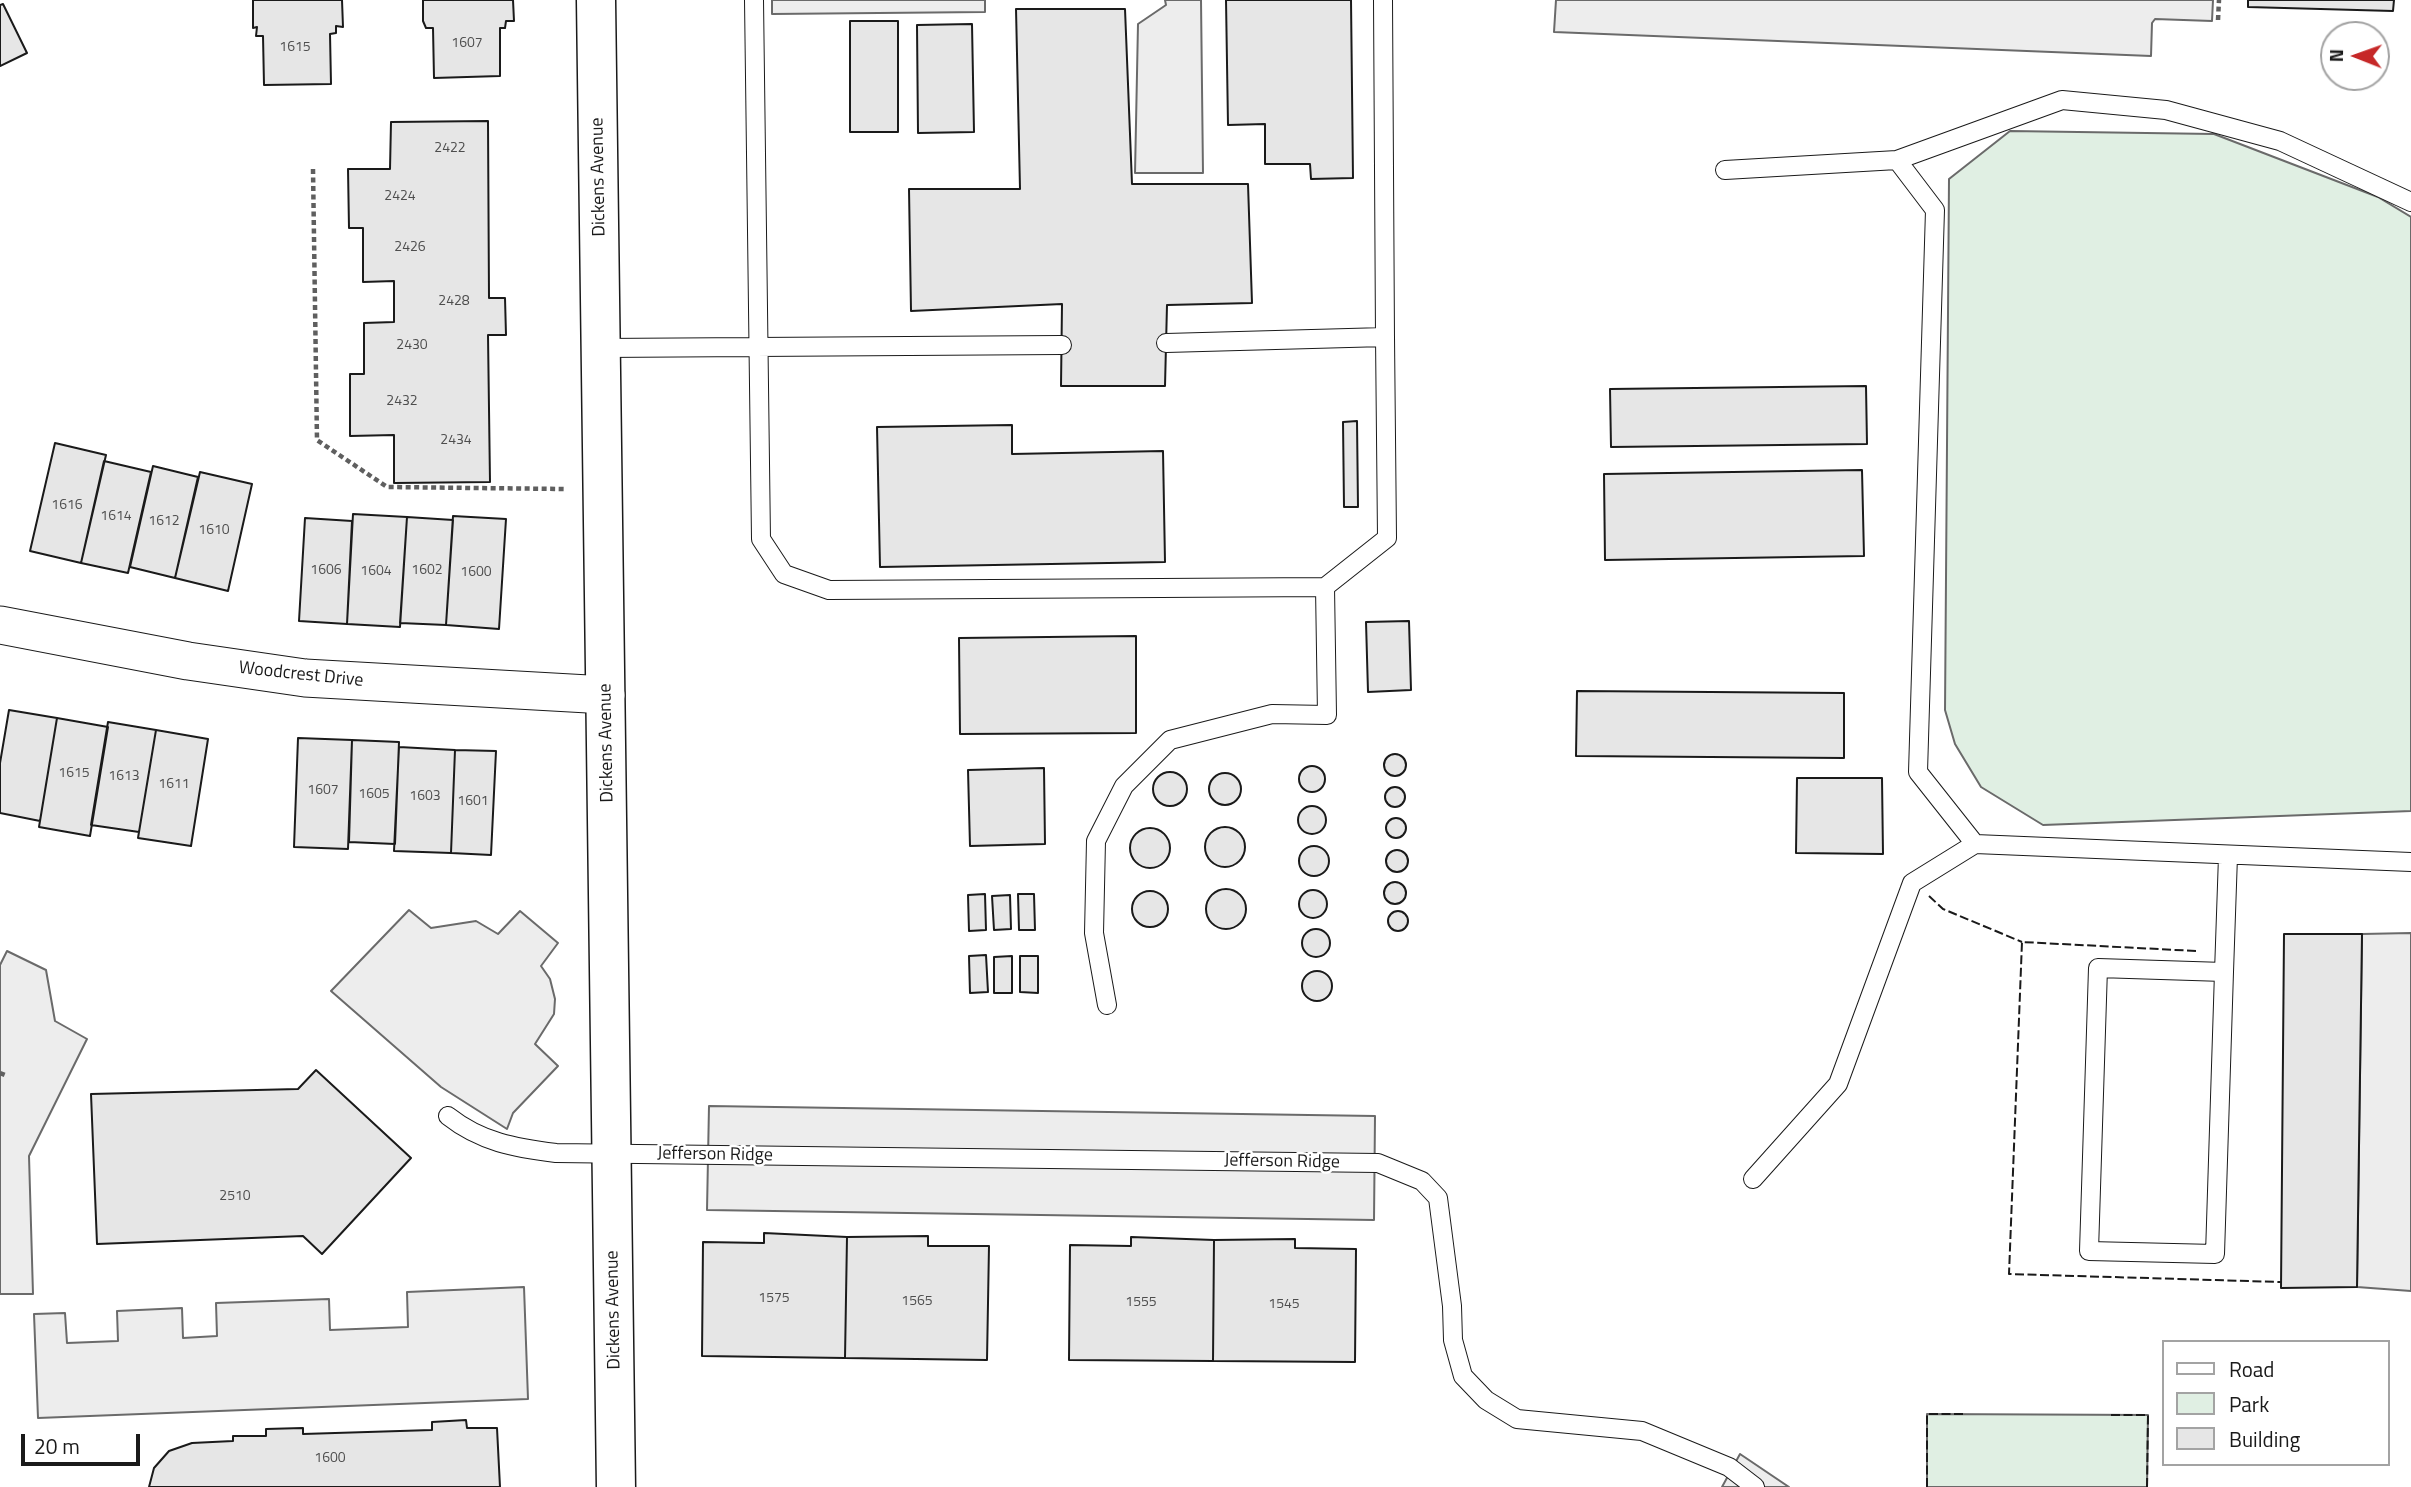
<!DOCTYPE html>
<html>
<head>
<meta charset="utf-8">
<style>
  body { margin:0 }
  #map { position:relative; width:2411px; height:1487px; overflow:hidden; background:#fff; font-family:"Titillium Web",sans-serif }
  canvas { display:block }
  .legend { position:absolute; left:2162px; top:1340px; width:228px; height:126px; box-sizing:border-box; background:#fff; border:2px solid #a3a3a3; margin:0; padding:9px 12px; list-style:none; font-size:21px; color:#1a1a1a }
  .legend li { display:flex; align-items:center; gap:14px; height:35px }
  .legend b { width:35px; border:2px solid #a3a3a3 }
  .north { position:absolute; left:2320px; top:21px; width:70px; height:70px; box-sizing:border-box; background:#fff; border:2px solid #a3a3a3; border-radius:50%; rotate:271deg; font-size:19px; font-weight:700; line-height:28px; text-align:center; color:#1a1a1a }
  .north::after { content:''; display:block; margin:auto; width:24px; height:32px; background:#c62828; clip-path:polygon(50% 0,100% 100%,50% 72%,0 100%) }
  .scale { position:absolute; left:21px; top:1434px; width:119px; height:32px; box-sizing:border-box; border:4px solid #1a1a1a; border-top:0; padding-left:9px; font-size:21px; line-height:24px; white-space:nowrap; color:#1a1a1a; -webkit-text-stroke:5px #fff; paint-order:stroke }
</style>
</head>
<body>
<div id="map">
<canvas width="2411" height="1487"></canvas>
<ul class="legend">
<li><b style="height:9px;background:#fff"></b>Road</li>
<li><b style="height:19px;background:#e0efe3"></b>Park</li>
<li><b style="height:19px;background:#e6e6e6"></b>Building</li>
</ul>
<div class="north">N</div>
<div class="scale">20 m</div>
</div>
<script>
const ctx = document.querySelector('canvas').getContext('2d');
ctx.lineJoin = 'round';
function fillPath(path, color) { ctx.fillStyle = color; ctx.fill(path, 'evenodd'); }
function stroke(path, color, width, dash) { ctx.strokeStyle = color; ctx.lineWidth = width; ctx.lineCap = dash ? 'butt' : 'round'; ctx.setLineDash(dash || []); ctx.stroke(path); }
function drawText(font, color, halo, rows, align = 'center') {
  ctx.font = font + ' "Titillium Web",sans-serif'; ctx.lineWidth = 5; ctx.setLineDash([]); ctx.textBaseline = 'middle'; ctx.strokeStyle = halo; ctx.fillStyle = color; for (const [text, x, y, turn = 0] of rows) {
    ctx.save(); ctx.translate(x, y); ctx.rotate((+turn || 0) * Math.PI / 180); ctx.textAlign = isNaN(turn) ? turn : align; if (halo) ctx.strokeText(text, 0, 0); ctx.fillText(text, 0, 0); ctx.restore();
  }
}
const green = new Path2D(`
  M 2010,131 L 2214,134 L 2378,197 L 2411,217 L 2411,811 L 2043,825 L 1981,787 L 1955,744 L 1945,710 L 1949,179 Z
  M 1927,1414 L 2148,1415 L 2147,1487 L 1927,1487 Z`);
fillPath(green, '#e0efe3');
stroke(green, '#6a6a6a', 2);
const parking = new Path2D(`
  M 772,0 L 985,0 L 985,12 L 772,14 Z
  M 1165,0 L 1201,0 L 1203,173 L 1135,173 L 1138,24 L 1166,5 Z
  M 1556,0 L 2213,0 L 2212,21 L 2155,19 L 2152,23 L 2151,56 L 1554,32 Z
  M 409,910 L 431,928 L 476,921 L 498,934 L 520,911 L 558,943 L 541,966 L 550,979 L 555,999 L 554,1014 L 535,1044 L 558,1066 L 513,1113 L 507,1129 L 441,1087 L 331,991 Z
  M 2411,933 L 2411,1291 L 2357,1287 L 2362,934 Z
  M 7,951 L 46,970 L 55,1021 L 87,1039 L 29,1156 L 33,1294 L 0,1294 L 0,965 Z
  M 709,1106 L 1375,1116 L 1374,1220 L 707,1210 Z
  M 524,1287 L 528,1399 L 38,1418 L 34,1314 L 65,1313 L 67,1343 L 118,1341 L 117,1311 L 182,1308 L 183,1338 L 217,1336 L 216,1303 L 329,1299 L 330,1330 L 408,1327 L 407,1292 Z
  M 1740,1454 L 1789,1487 L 1722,1487 Z`);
fillPath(parking, '#ededed');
stroke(parking, '#6a6a6a', 2);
const building = new Path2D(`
  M 253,0 L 342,0 L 343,27 L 336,26 L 336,33 L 330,34 L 331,84 L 264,85 L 263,36 L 256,36 L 257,27 L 253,28 Z
  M 423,0 L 513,0 L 514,21 L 506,21 L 505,28 L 500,28 L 500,76 L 434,78 L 433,28 L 426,28 L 423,21 Z
  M 1226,0 L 1351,0 L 1353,178 L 1311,179 L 1310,164 L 1265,164 L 1265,124 L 1228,125 Z
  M 2248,0 L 2394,0 L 2393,11 L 2248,7 Z
  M 3,4 L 27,53 L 0,66 L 0,5 Z
  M 1016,9 L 1125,9 L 1132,184 L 1248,184 L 1252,303 L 1167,305 L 1165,386 L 1061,386 L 1062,304 L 911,311 L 909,189 L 1020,189 Z
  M 850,21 L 898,21 L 898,132 L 850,132 Z
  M 972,24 L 974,132 L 918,133 L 917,25 Z
  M 488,121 L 489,298 L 505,298 L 506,335 L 488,335 L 490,482 L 394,483 L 394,435 L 350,436 L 350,374 L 364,374 L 364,323 L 394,322 L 394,281 L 363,282 L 363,228 L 349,228 L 348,169 L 390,169 L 391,122 Z
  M 1866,386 L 1867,444 L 1611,447 L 1610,389 Z
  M 1357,421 L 1358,507 L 1344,507 L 1343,422 Z
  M 1012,425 L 1012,454 L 1163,451 L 1165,562 L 880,567 L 877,427 Z
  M 55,443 L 106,455 L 81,563 L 30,551 Z
  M 104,461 L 151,472 L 128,573 L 81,563 Z
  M 153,466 L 198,477 L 175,578 L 130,567 Z
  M 1862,470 L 1864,556 L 1605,560 L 1604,474 Z
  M 200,472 L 252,484 L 228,591 L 175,578 Z
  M 353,514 L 407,517 L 400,627 L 347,624 Z
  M 453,516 L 506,519 L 499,629 L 446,625 Z
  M 407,517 L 453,520 L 446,625 L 400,623 Z
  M 305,518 L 352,521 L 347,624 L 299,621 Z
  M 1409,621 L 1411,690 L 1368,692 L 1366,622 Z
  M 1136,636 L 1136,733 L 960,734 L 959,638 Z
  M 1577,691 L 1844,693 L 1844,758 L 1576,756 Z
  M 9,710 L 57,718 L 40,821 L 0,813 L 0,763 Z
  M 57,718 L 108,727 L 90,836 L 39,827 Z
  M 108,722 L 156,730 L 139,832 L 91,825 Z
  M 156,730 L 208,739 L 191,846 L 138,838 Z
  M 298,738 L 352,740 L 348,849 L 294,847 Z
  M 352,740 L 399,742 L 395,844 L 349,842 Z
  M 399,747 L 455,750 L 451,853 L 394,851 Z
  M 455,750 L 496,751 L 491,855 L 451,853 Z
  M1384 765a11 11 0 1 1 22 0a11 11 0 1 1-22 0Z
  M1299 779a13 13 0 1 1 26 0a13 13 0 1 1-26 0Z
  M 1044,768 L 1045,844 L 970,846 L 968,770 Z
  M1153 789a17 17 0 1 1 34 0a17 17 0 1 1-34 0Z
  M1209 789a16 16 0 1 1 32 0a16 16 0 1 1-32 0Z
  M 1797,778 L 1882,778 L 1883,854 L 1796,853 Z
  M1385 797a10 10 0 1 1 20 0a10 10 0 1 1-20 0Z
  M1298 820a14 14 0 1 1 28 0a14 14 0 1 1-28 0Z
  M1386 828a10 10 0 1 1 20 0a10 10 0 1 1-20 0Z
  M1205 847a20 20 0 1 1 40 0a20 20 0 1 1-40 0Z
  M1130 848a20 20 0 1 1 40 0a20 20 0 1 1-40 0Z
  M1299 861a15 15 0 1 1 30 0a15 15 0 1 1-30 0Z
  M1386 861a11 11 0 1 1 22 0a11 11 0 1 1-22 0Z
  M1384 893a11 11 0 1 1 22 0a11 11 0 1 1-22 0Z
  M1206 909a20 20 0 1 1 40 0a20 20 0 1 1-40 0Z
  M1299 904a14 14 0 1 1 28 0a14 14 0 1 1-28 0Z
  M1132 909a18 18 0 1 1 36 0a18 18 0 1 1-36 0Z
  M 985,894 L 986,930 L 969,931 L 968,895 Z
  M 1018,894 L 1034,894 L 1035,930 L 1019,930 Z
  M 1010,895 L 1011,929 L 994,930 L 992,896 Z
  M1388 921a10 10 0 1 1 20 0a10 10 0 1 1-20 0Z
  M1302 943a14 14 0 1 1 28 0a14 14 0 1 1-28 0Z
  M 2284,934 L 2362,934 L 2357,1287 L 2281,1288 Z
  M 986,955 L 988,992 L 970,993 L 969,956 Z
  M 1012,956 L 1012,993 L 994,993 L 994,957 Z
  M 1020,956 L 1038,956 L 1038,993 L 1020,992 Z
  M1302 986a15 15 0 1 1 30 0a15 15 0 1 1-30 0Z
  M 316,1070 L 411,1158 L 322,1254 L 303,1236 L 97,1244 L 91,1094 L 298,1089 Z
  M 764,1233 L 847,1237 L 845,1358 L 702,1356 L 703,1242 L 764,1243 Z
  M 928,1236 L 928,1246 L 989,1246 L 987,1360 L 845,1358 L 847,1237 Z
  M 1131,1237 L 1214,1240 L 1213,1361 L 1069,1360 L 1070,1245 L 1131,1246 Z
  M 1295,1239 L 1295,1248 L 1356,1249 L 1355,1362 L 1213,1361 L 1214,1240 Z
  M 466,1420 L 467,1428 L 497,1428 L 500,1487 L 149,1487 L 154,1468 L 169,1451 L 192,1443 L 233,1441 L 233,1436 L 266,1436 L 266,1429 L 303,1428 L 303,1434 L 432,1430 L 432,1422 Z`);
fillPath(building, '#e6e6e6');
stroke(building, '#1a1a1a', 2);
const service = new Path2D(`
  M 754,0 L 761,539 L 784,574 L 829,590 L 1325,587 L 1327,715 L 1272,714 L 1170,740 L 1124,786 L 1096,841 L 1094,933 L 1107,1005
  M 1897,160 L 1935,210 L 1918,772 L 1975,844 L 2411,862
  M 1725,170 L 1897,160 L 2062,100 L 2166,110 L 2280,141 L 2411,202
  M 1166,343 L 1385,337 L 1383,0
  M 601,348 L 1062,345
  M 1325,587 L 1387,538 L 1385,337
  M 2098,968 L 2224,972 L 2215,1254 L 2089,1251 Z
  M 2224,972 L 2228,856
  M 448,1116 C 481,1142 515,1148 556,1153 L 1378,1163 L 1422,1181 L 1438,1198 L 1452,1306 L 1453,1340 L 1463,1376 L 1486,1400 L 1517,1419 L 1642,1431 L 1729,1467 L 1755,1487
  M 1753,1179 L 1838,1084 L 1912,883 L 1975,844`);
const minor = new Path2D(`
  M 0,625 L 188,661 L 305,678 L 606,695`);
const tertiary = new Path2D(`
  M 596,0 L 616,1487`);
stroke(service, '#1a1a1a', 20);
stroke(minor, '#1a1a1a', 39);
stroke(tertiary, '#1a1a1a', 41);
stroke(new Path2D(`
  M 2218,20 L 2219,0
  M 313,169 L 317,440 L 387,487 L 564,489
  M 0,1073 L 5,1075`), '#5f5f5f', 4.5, [5, 3.5]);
stroke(service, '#fff', 18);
stroke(minor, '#fff', 37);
stroke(tertiary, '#fff', 38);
stroke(new Path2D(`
  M 1929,896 L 1943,909 L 2022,942
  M 2196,951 L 2022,942 L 2009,1274 L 2281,1282
  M 2111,1415 L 2148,1415 L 2147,1487
  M 1927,1487 L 1927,1414 L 1964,1414`), '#1a1a1a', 2, [9, 3.5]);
drawText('14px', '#4d4d4d', null, [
  ["1607",467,44],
  ["1615",295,48],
  ["2422",450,149],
  ["2424",400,197],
  ["2426",410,248],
  ["2428",454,302],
  ["2430",412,346],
  ["2432",402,402],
  ["2434",456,441],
  ["1616",67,506],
  ["1614",116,517],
  ["1612",164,522],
  ["1610",214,531],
  ["1606",326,571],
  ["1602",427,571],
  ["1604",376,572],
  ["1600",476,573],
  ["1615",74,774],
  ["1613",124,777],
  ["1611",174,785],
  ["1607",323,791],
  ["1605",374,795],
  ["1603",425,797],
  ["1601",473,802],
  ["2510",235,1197],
  ["1575",774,1299],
  ["1565",917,1302],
  ["1555",1141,1303],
  ["1545",1284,1305],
  ["1600",330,1459]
]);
drawText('18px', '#1a1a1a', '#fff', [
  ["Dickens Avenue",599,177,-91],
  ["Woodcrest Drive",301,675,6],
  ["Dickens Avenue",607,743,-91],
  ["Jefferson Ridge",715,1155,1],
  ["Jefferson Ridge",1282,1162,1],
  ["Dickens Avenue",614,1310,-91]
]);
</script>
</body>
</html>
